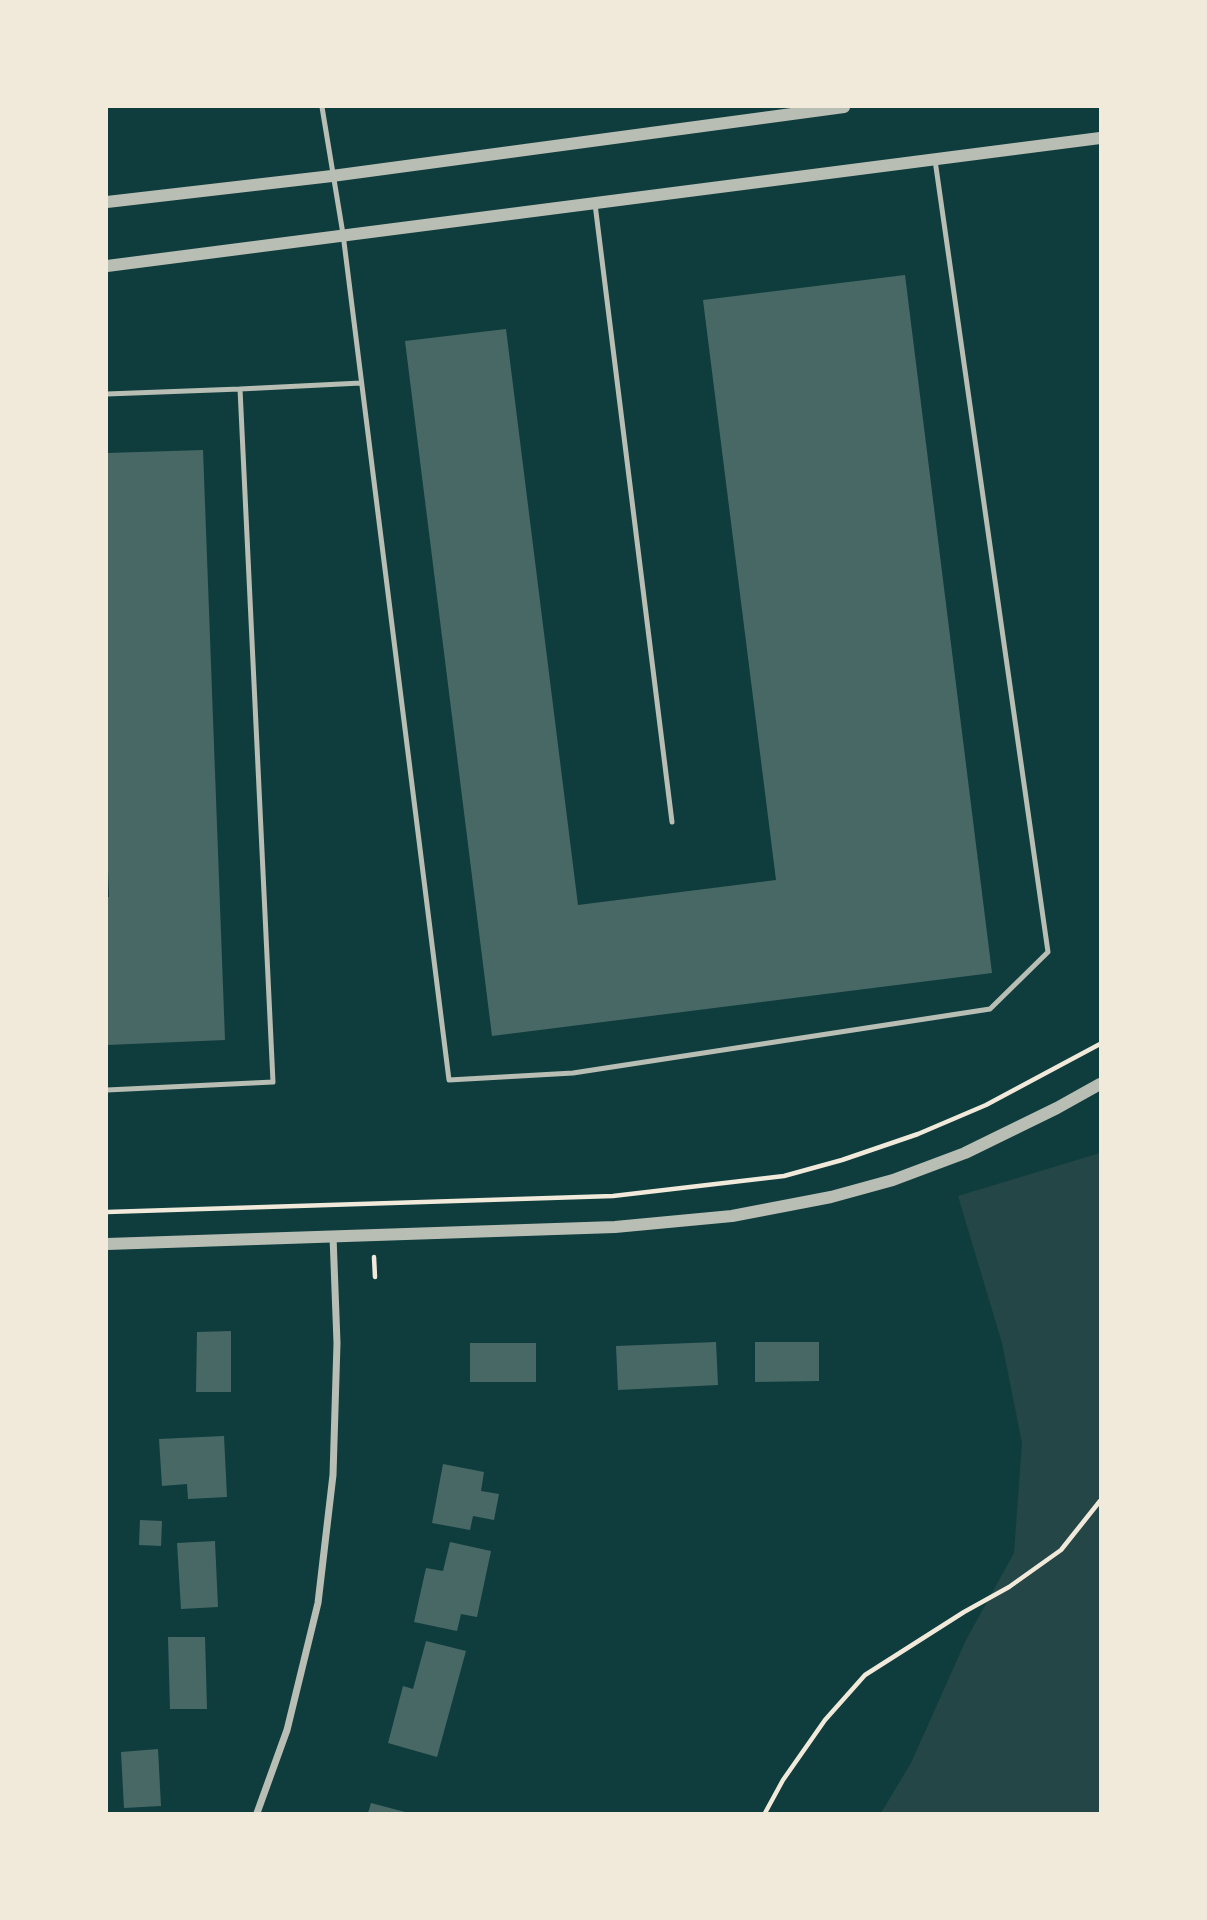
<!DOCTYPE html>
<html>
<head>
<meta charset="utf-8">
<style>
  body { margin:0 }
  #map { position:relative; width:1207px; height:1920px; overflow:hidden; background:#0f3d3e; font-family:"DejaVu Sans",sans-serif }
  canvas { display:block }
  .frame { position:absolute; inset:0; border:108px solid #f1e9da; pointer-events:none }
</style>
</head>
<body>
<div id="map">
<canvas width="1207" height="1920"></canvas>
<div class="frame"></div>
</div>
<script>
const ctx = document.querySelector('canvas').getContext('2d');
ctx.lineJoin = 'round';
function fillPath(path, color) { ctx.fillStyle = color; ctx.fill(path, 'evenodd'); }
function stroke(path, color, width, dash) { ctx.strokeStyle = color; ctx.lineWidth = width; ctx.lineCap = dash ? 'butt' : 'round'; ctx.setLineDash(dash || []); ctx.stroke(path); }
fillPath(new Path2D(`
  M 1100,1153 L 1100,1813 L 881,1813 L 911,1763 L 966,1640 L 1014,1553 L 1022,1443 L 1002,1343 L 958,1196 Z`), '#244646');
fillPath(new Path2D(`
  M 905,275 L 992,973 L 492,1036 L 405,341 L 506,329 L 578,905 L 776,880 L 703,300 Z
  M 203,450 L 225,1040 L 107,1045 L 107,897 L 109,897 L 107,843 L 107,453 Z
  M 231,1331 L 231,1392 L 196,1392 L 197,1332 Z
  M 716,1342 L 718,1385 L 618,1390 L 616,1346 Z
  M 755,1342 L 819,1342 L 819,1381 L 755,1382 Z
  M 470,1343 L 536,1343 L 536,1382 L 470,1382 Z
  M 224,1436 L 227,1497 L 188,1499 L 187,1484 L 162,1486 L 159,1439 Z
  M 443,1464 L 484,1472 L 481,1491 L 499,1494 L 494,1520 L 473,1516 L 470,1530 L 432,1523 Z
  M 140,1520 L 162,1521 L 161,1546 L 139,1545 Z
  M 215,1541 L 218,1607 L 181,1609 L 177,1543 Z
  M 450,1542 L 491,1551 L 477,1617 L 461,1614 L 457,1631 L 414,1622 L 426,1568 L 443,1571 Z
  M 168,1637 L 205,1637 L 207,1709 L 170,1709 Z
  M 426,1641 L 466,1651 L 437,1757 L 388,1743 L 403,1686 L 413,1689 Z
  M 158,1749 L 161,1806 L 124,1808 L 121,1752 Z
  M 371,1803 L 405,1812 L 405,1813 L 368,1813 Z`), '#486865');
stroke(new Path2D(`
  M 107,1212 L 613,1196 L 784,1176 L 842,1160 L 918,1134 L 986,1105 L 1100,1044
  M 374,1257 L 375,1277
  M 765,1813 L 783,1780 L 825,1720 L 865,1675 L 964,1612 L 1009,1587 L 1061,1550 L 1100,1501`), '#f1e9da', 4.5);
stroke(new Path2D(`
  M 322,107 L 343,234 L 449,1080 L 573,1073 L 990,1009 L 1048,952 L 935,160
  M 595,204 L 672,822
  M 240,389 L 361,383
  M 107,394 L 240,389 L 273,1082 L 107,1090`), '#b8beb3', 5);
stroke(new Path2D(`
  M 257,1813 L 287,1730 L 318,1603 L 333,1475 L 337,1343 L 333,1236`), '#b8beb3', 7);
stroke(new Path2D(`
  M 107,202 L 332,176 L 844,107
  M 107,266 L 1100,138
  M 107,1244 L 615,1227 L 732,1216 L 831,1197 L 893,1180 L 965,1153 L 1057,1108 L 1100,1084`), '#b8beb3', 12);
</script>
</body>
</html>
